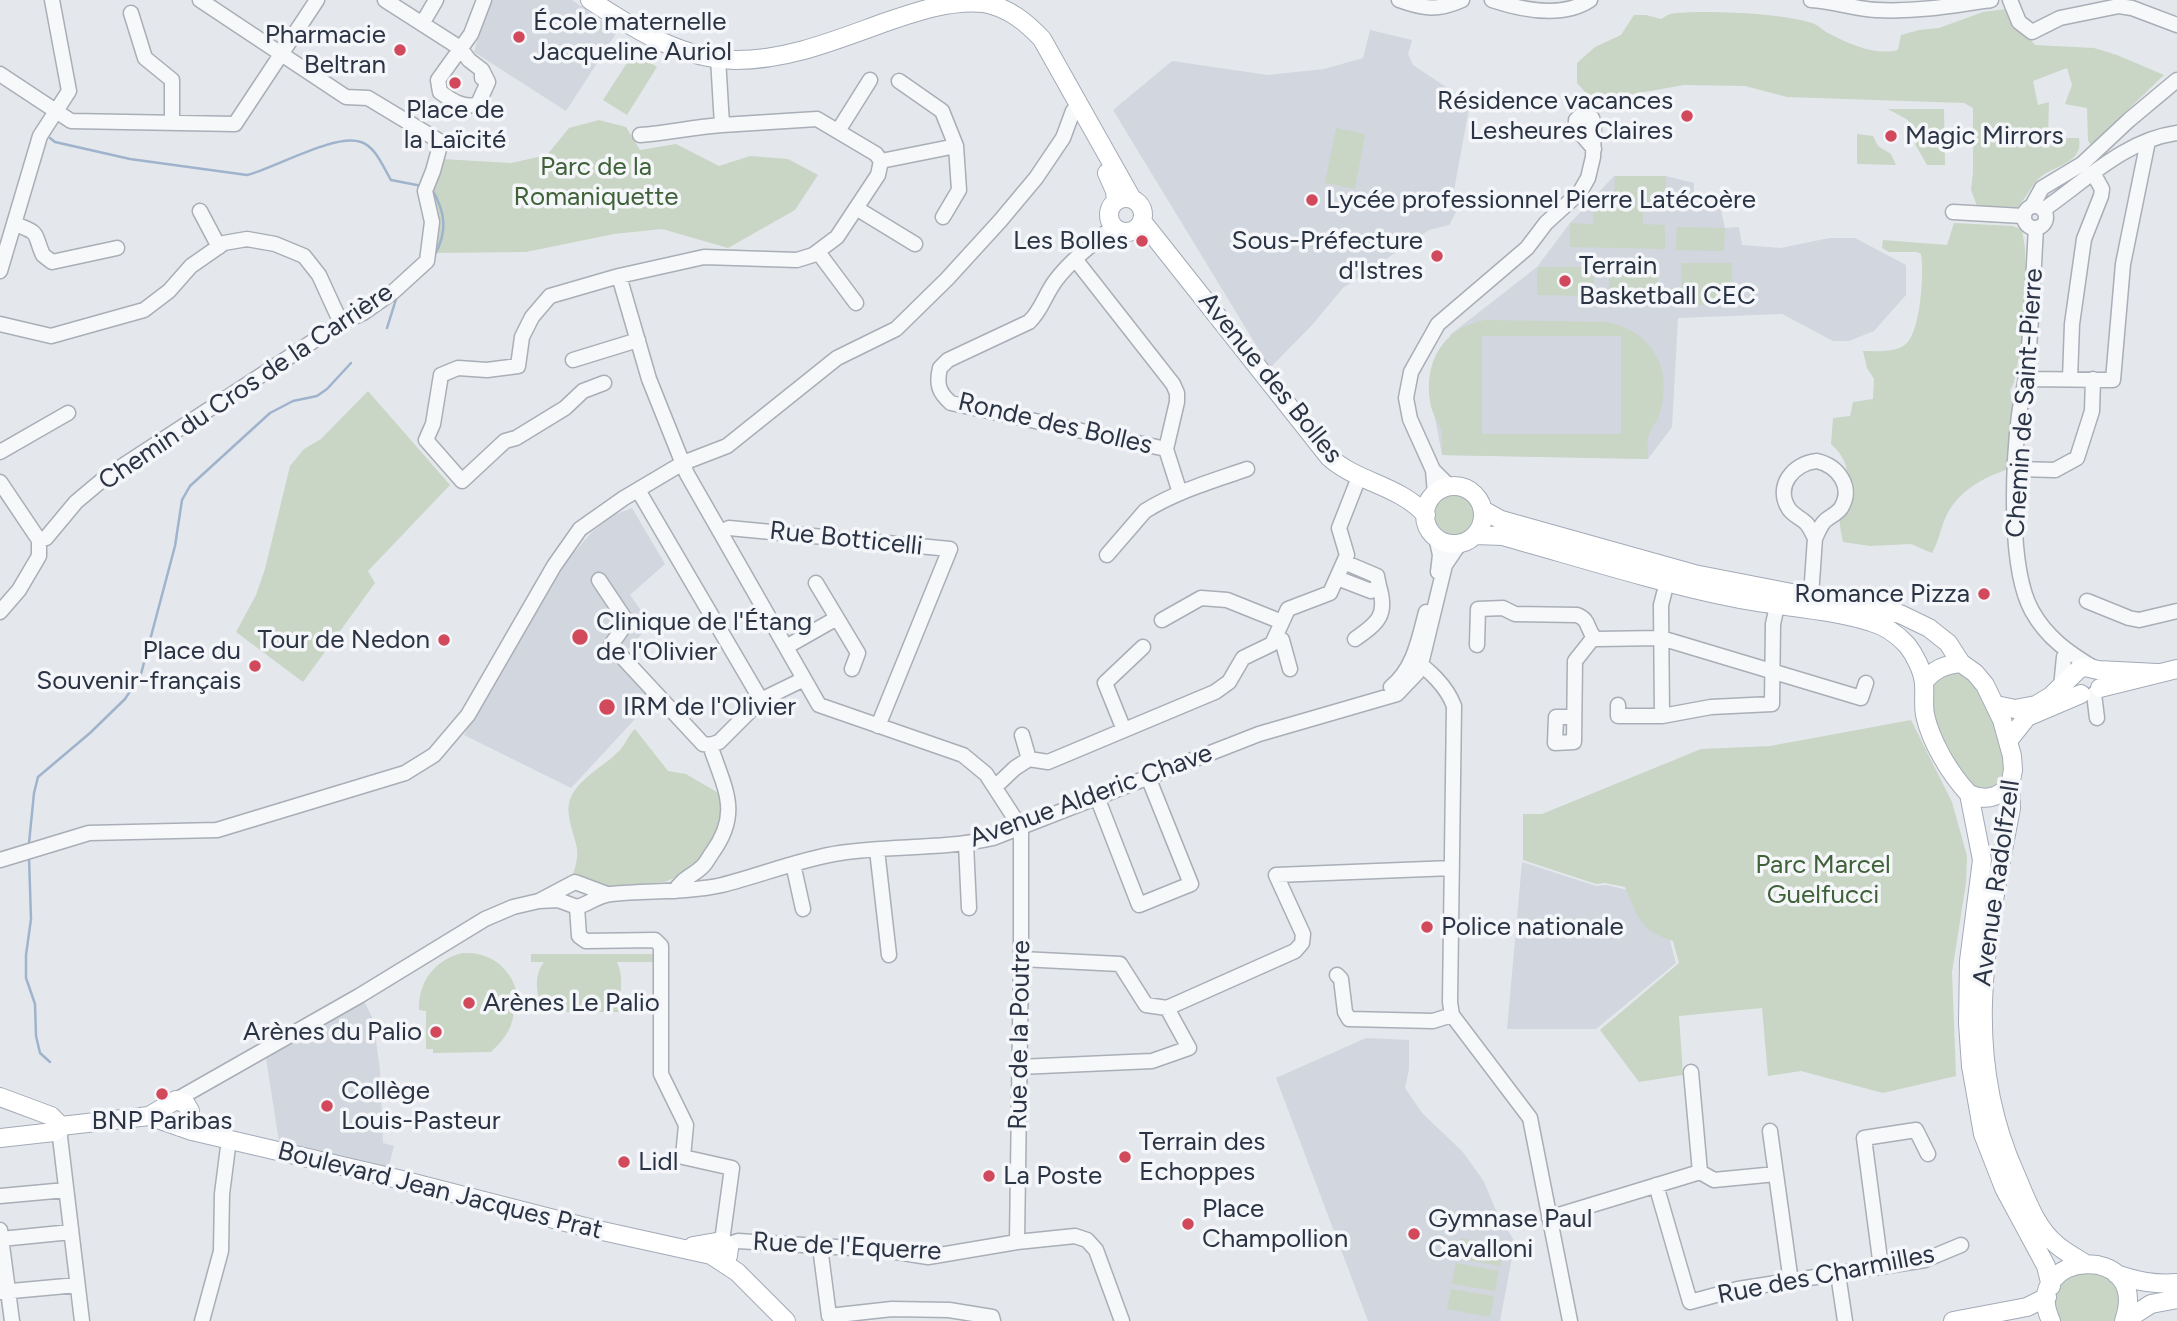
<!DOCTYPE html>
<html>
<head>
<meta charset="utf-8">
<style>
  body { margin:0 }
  canvas { display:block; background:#e4e7ec }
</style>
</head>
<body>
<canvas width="2177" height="1321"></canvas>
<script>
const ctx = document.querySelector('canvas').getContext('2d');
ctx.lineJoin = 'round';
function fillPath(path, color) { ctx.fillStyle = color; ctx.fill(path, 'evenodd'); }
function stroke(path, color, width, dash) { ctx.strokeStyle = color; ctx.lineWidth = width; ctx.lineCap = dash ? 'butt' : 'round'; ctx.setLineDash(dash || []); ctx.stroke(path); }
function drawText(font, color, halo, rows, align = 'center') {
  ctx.font = font + ' Figtree,sans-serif'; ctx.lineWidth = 7; ctx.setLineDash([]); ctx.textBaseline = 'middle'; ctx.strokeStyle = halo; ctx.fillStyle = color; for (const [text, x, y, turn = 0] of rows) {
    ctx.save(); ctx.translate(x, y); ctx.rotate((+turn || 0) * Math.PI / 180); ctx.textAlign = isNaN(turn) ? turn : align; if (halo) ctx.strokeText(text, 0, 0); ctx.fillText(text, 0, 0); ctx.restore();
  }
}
fillPath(new Path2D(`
  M 489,0 L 572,0 L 617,32 L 566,111 L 474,52 Z
  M 1370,30 L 1412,40 L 1408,54 L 1413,65 L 1470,103 L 1454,190 L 1458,209 L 1449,225 L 1429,230 L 1343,288 L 1312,325 L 1270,368 L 1113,110 L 1172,61 L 1268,75 L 1324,69 L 1363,58 Z
  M 1614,176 L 1666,176 L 1694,183 L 1694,204 L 1720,205 L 1725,228 L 1739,227 L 1742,245 L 1781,248 L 1829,238 L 1855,238 L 1906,265 L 1906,295 L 1874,331 L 1849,341 L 1833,341 L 1782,314 L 1678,318 L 1672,427 L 1648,459 L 1442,455 L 1429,386 L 1451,334 L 1537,267 L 1570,223 Z
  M 632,508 L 665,564 L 630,595 L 651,624 L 627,650 L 662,690 L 571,788 L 464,735 L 561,567 L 593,531 L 614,515 Z
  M 1522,862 L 1596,886 L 1606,885 L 1658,897 L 1676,963 L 1596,1029 L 1507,1029 Z
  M 364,1001 L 373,1019 L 380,1070 L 383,1143 L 394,1146 L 388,1169 L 279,1142 L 266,1058 Z
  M 1366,1038 L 1409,1040 L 1409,1069 L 1405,1088 L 1423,1114 L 1462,1151 L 1483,1180 L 1498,1215 L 1515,1242 L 1500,1321 L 1368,1321 L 1276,1078 Z`), '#d2d6de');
fillPath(new Path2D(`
  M 2006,9 L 2035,45 L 2094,48 L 2117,55 L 2164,75 L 2091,145 L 2088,141 L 2087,108 L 2065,104 L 2072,85 L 2067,68 L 2033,81 L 2038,105 L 2049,102 L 2048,138 L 2079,138 C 2084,164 2053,165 2038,179 C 2031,187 2025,199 2018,207 L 1977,206 L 1971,190 L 1973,173 L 1973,108 L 1964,103 L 1787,97 L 1745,86 L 1684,85 L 1599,100 L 1585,92 L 1577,83 L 1577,63 L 1595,47 L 1621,35 L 1634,15 L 1646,15 L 1661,19 C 1666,16 1670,13 1676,13 C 1707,10 1783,13 1812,23 C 1819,25 1823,31 1830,34 C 1849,44 1876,56 1898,50 L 1901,35 L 1919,30 L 1939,28 L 1983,12 Z
  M 634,52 L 657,67 L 627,115 L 603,100 Z
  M 1888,109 L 1944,109 L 1945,165 L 1927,165 L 1915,144 L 1917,142 L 1908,120 Z
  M 599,120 L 626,127 L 640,150 L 676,144 L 719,166 L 750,156 L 788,159 L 818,175 L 795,210 L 728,248 L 662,229 L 614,234 L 526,252 L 433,253 L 427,187 L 442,159 L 511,163 L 547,155 L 569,128 Z
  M 1336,128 L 1365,134 L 1355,189 L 1325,183 Z
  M 1857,134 L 1873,136 L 1878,146 L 1891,154 L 1896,165 L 1857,164 Z
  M 1615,176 L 1666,176 L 1666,202 L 1643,202 L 1643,224 L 1665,225 L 1665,249 L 1570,247 L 1570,223 L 1593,224 L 1594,201 L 1614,201 Z
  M 1954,223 L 2013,226 L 2022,230 L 2025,248 L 2026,288 L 2022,342 L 2014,382 L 2010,391 L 2016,419 L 2008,469 C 1980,479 1956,492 1944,521 C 1940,532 1938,542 1932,553 L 1911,544 L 1870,546 L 1843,542 C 1842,535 1839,526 1840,519 C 1845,491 1858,468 1831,444 L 1833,418 L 1850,416 L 1853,402 L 1873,399 L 1874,379 L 1867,368 L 1863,351 C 1875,351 1896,353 1906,344 C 1921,330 1924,273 1921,254 L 1917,252 L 1889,252 L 1882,248 L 1883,240 L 1947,245 Z
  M 1677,227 L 1725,228 L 1724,251 L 1676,250 Z
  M 1609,261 L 1657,261 L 1658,302 L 1609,302 Z
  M 1681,263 L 1732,263 L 1732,305 L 1682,305 Z
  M 1537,267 L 1594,267 L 1594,296 L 1537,295 Z
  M 1485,320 L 1607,322 C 1652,331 1673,368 1660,413 C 1658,420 1653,425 1650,432 C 1646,440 1648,451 1648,459 L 1442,455 C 1442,448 1443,440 1442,433 C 1440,424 1432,415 1430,402 C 1424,361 1443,328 1485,320 ZM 1482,336 L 1621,336 L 1621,434 L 1482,434 Z
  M 368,391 L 450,485 L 368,571 L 375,583 L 303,682 L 236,632 L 256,595 L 265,569 L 290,466 L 304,449 L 321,439 Z
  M 1457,494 C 1505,506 1454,563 1436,525 C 1429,509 1441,496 1457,494 Z
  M 1941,669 L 1969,672 L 2001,731 L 2006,782 L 1994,794 L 1972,788 C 1957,766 1921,717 1930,689 C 1932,682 1937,675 1941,669 Z
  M 1911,720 L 1952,802 L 1967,856 L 1966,883 L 1952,972 L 1956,1076 L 1883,1093 L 1801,1071 L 1768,1076 L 1762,1008 L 1679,1016 L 1683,1075 L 1639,1082 L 1600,1030 L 1679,963 L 1673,941 C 1640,931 1638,917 1625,887 L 1605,883 L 1596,884 L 1523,860 L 1523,814 L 1542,814 L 1701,749 L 1770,746 Z
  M 635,729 L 668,771 L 686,774 L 720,794 L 722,820 L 704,860 L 685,873 L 665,882 L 612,887 L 578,880 L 573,874 C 583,847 573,842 569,816 C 563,785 602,769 619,751 C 626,744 628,735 635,729 Z
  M 463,953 C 495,951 517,974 519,1005 L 514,1006 C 514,1026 506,1038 491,1052 L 433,1053 L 433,1049 L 426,1049 L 426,1011 L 419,1010 C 418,982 435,959 463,953 Z
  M 531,954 L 657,954 L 657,962 L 617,962 C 623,975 623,992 616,1004 L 624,1005 L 624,1012 L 533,1012 L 533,1003 L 541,1003 C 535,990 535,973 544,962 L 531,962 Z
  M 1461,1238 L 1504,1246 L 1500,1266 L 1457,1258 Z
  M 1456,1263 L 1499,1271 L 1495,1291 L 1452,1284 Z
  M 2075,1270 L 2108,1274 L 2122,1293 L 2117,1321 L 2058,1321 C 2053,1292 2052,1289 2075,1270 Z
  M 1451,1289 L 1494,1296 L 1490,1317 L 1447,1309 Z`), '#c9d6c5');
stroke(new Path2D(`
  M 50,138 L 55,142 L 130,159 L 247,175 C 275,168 335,133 361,142 C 376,147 383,167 391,180 L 422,186
  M 431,188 C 446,212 448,232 434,256
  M 410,285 L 426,271
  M 387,328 L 397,296
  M 29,843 L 34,793 L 38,777 L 90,733 L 125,699 L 141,674 L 175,546 L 182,500 L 190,486 L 270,413 L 293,401 L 317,396 L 327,389 L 351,363
  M 29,857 L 31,919 L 26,955 L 26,978 L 35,1004 L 36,1036 L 40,1053 L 50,1062`), '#9fb4cc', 2.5);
const minor = new Path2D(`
  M 385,0 L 460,48 L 469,60 L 482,70 L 482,78
  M 1399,0 C 1424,9 1437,11 1462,0
  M 1492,0 C 1522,10 1563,18 1590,0
  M 1811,0 C 1833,1 1855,9 1876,10 C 1916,12 1952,6 1991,0
  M 2010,0 L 2019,22 L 2032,32 L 2060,18 L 2119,6 L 2132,8 L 2177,25
  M 131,13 L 145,58 L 172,80 L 172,122
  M 422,24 L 436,0
  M 482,70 L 488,82 L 478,104 C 464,109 451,100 440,92 L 438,80 L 471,34 L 484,0
  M 0,74 L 71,121 L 235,124 L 317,0
  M 899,81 L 942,111 L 956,146 L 959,190 L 943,217
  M 838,131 L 870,80
  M 640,135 C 668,133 693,127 722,125
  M 881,161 L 956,146
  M2024 217a11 11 0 1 1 22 0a11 11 0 1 1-22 0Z
  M 2032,206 L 2042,188 L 2082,164 L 2129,120 L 2177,80
  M 856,208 L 915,244
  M 2043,210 C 2085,181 2125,140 2177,133
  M 200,211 L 219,247
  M 1953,212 L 2023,216
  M 15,224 C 42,234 33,233 43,255 L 52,262 L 117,248
  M 1114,226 C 1094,243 1072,259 1056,280 C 1045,294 1042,310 1029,322 L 948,360 L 940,368 C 936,384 939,393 951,403 L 1166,449
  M 2036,229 C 2033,275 2032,322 2027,368 C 2026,384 2021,399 2019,415 C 2013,464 2008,568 2032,611 C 2047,638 2069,653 2094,668
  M 818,252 L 856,303
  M 1075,259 L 1173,384 L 1177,393 L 1177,402 L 1166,449 L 1180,493
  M 0,271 L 40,136 L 69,91 L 52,0
  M 619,276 L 649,379 L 687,474 L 819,705 L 963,755 L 986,774 L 1021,828 L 1021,959 L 1017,1242
  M 0,324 L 51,336 L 144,310 L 169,291 L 191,266 L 224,243 L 247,239 L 275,244 L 304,256 L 319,275 L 341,323
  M 573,360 L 638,340
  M 2026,379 L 2113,380 L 2123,264 L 2148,141
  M 2070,379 L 2072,324 L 2084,239 L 2101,196 L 2102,189 L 2093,173
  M 604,383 L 583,391 L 565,408 L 516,438 L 505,441 L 462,481 L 426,440 L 433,424 L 441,375 L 458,368 L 487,370 L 518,366 L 522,337 L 532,317 L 550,296 L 619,276 L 704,257 L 797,260 L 813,255 L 837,237 L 878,175 L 881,161 L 876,154 L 817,119 L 722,125 L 718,58
  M 0,452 L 68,413
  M 1817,461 C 1838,466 1854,487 1841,508 C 1836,515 1828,517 1824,522 C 1820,526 1818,533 1815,538 C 1812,533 1810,527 1806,523 C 1801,518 1793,515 1789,509 C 1774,486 1794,463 1817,461 Z
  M 2016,469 L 2055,470 L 2077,458 L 2092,411 L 2093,379
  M 1433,470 L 1435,494
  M 0,482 L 39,540
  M 1449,486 L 1433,470 L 1410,419 L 1406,398 L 1411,372 L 1438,324 L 1527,248 L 1546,223 L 1580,192 L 1588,178 L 1593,157 L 1594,125 L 1592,118 L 1582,114 L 1576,120 L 1576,128 L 1594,149
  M 638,490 L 761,700
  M 721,532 L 729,528 L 950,549 L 878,726
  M 1436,537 L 1440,555 L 1438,572
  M 1107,555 L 1145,511 C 1177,491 1213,481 1247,469
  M 1337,578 L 1371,591 L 1379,586 L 1377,576 L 1344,562
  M 599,580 L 627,622 L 611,645 L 703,744 L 710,745 L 719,742 L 761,700 L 804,679
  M 816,583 L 858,653 L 852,669
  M 1811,596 L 1815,538
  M 2087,601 L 2129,618 L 2139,620 L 2177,611
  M 0,612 L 19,590 L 39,556 L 39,540 L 46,538 L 76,502 L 107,476 L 341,323 L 363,313 L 393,292 L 427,261 L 432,222 L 425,191 L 433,171 L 441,142 L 368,98 L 346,97 L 200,0
  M 1162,620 L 1201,598 L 1227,600 L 1282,622
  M 1594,637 L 1597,639 L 1661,638 L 1861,698 L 1866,683
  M 1275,638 L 1282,640 L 1290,669
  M 1355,639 C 1378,623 1388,615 1379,586
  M 1477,645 L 1478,609 L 1503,608 L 1515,614 L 1577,615 C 1590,620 1586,628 1594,637
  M 786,647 L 837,618
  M 1412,659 C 1429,669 1447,687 1454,706 L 1450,1002 L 1452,1015 L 1530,1118 L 1570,1321
  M 1391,687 C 1414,669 1419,638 1426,612
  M 2061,687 L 2064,657
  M 2094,694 L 2097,718
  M 1618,705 L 1618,716 L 1662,716 L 1711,707 L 1772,704 L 1773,624 L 1777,606
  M 1662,716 L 1661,605 L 1667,582
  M 1574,717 L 1556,717 L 1555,743 L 1574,742 L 1575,661 L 1594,637
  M 1124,730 L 1105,683 L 1143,647
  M 1022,735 L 1029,759
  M 995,787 L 1015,768 L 1029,759 L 1048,762 L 1215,692 L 1229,682 L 1243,658 L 1272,644 L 1288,609 L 1330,593 L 1347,555 L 1339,528 L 1359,477
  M 1097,797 L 1139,905 L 1191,884 L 1148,777
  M 966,844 L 969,908
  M 877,850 L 889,955
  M 0,860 L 89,833 L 217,830 L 405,773 L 434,755 L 468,715 L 554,566 L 580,529 L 624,498 L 683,463 L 727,446 L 837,358 L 896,329 L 947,279 L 1000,221 L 1036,178 L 1063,138 L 1073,111 L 1079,104
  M 793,864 L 803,909
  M 675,891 C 682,878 693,876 703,866 C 707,862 709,857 712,853 C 742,812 724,788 710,745
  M 539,901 L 558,900 L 577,907 C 589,904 596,896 611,894 C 648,890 686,893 722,885 C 762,875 800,859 840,853 C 893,845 940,850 993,838 L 1259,734 L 1397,694 L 1417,673 L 1421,664 L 1445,565 L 1460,543
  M 577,907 L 579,936 L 586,941 L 655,940 L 661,946 L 661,1074 L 686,1125 L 683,1157 L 732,1168 L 722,1241
  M 1021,959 L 1120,964 L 1146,1005 L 1167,1008 L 1295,951 L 1302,943 L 1303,934 L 1276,875 L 1452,868
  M 1337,975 L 1341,979 L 1345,1012 L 1349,1019 L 1433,1021 L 1452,1015
  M 1019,1067 L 1152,1061 L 1189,1048 L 1167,1008
  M 1691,1072 L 1700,1172
  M 176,1100 L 359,996 L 485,919 L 513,907 L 539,901 L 575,882 L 607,894
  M 61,1126 L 60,1137 L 82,1321
  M 1770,1131 L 1791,1282
  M 1656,1185 L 1690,1302 L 1738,1289 L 1925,1260 L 1961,1245
  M 0,1196 L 66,1190
  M 1549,1218 L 1700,1172 L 1714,1180 L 1776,1174
  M 0,1230 L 12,1321
  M 1,1239 L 71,1232
  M 727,1245 L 738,1241 L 884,1250 L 928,1257 L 1017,1242 L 1075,1236 L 1087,1240 L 1096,1250 L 1122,1321
  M 820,1247 L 829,1316 L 892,1309 L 949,1310 L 992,1317 L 993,1321
  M 1881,1267 L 1864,1138 L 1916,1130 L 1928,1154
  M 1838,1274 L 1845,1321
  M 1,1292 L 77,1285
  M 202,1321 L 221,1251 L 222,1194 L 229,1139`);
const major = new Path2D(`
  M 590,0 C 635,29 680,59 736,60 C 789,60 838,39 886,22 C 918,11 950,0 984,3 C 1009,8 1026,22 1042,39 L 1132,199
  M 1107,173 L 1115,191 L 1116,201
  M1109 215a17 17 0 1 1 34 0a17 17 0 1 1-34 0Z
  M 1142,221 L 1329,457 C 1358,483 1399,485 1426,515
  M1425 515a29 29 0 1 1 58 0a29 29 0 1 1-58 0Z
  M 1483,510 L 1501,520 L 1694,574 L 1900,614 L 1929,628 L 1948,643 L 1961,663 L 1975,673 L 1985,685 L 2002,720 L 2012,756 L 2013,770 L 2010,786 L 2011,808 C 1987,935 1960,1050 2015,1173 C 2026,1198 2035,1227 2057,1245 C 2065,1252 2075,1257 2084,1263
  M 1475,535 L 1503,536 C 1578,557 1653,581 1730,597 C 1776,607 1826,608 1871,622 C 1885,626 1897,634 1907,645 C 1915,655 1923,671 1924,684 C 1925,695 1923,704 1925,715 C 1931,742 1950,774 1969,794 L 1982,860 L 1969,961 L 1968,1023 L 1971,1066 L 1983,1134 L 2004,1188 L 2046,1266 L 2051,1286
  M 1924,682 C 1934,669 1944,665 1961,663
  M 2100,688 L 2177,669
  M 1996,705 L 2015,709 L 2036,705 L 2051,696 L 2079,669 L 2085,667 L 2098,670 L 2157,673
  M 2008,741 L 2027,717 L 2081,694
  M 1969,794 C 1985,801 1997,798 2010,786
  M 0,1097 L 51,1116 L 61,1126
  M 149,1116 L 192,1131 L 402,1180 L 589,1228 L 711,1255 L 737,1272 L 786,1321
  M 0,1138 L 54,1132 L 61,1126 L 149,1116 L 176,1100 L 186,1104 L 190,1111 L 187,1122 L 180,1127
  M 693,1246 L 722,1241 L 729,1248 L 728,1256
  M 2116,1274 C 2137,1281 2154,1285 2177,1283
  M 1953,1321 L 2027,1307 L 2047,1297
  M 2051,1321 C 2018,1251 2152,1240 2124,1321
  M 2124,1321 L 2151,1304 L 2177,1299`);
stroke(minor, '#a9aeb7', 17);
stroke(major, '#a3abb8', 20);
stroke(minor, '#f7f8fa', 14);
stroke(major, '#fff', 18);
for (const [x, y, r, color] of [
  [519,37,7,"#d1495b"],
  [400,50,7,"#d1495b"],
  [455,83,7,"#d1495b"],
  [1687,116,7,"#d1495b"],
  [1891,136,7,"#d1495b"],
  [1312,200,7,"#d1495b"],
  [1142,241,7,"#d1495b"],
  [1437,256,7,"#d1495b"],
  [1565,281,7,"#d1495b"],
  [1984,594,7,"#d1495b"],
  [580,637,9,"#d1495b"],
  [444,640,7,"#d1495b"],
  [255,666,7,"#d1495b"],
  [607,707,9,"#d1495b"],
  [1427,927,7,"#d1495b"],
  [469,1003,7,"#d1495b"],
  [436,1032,7,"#d1495b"],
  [162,1094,7,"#d1495b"],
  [327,1106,7,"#d1495b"],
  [1125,1157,7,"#d1495b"],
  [624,1162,7,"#d1495b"],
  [989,1176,7,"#d1495b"],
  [1188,1224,7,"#d1495b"],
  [1414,1234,7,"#d1495b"]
]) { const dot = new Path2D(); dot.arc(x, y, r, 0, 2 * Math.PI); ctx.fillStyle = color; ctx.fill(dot); stroke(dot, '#f4f6f9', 2.5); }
drawText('26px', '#2b3445', '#f4f6f9', [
  ["École maternelle",533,22],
  ["Jacqueline Auriol",533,52],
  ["Pharmacie",386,35,"right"],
  ["Beltran",386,65,"right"],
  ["Résidence vacances",1673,101,"right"],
  ["Lesheures Claires",1673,131,"right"],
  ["Place de",455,110,"center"],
  ["la Laïcité",455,140,"center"],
  ["Magic Mirrors",1905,136],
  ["Lycée professionnel Pierre Latécoère",1326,200],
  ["Les Bolles",1128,241,"right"],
  ["Sous-Préfecture",1423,241,"right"],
  ["d'Istres",1423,271,"right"],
  ["Terrain",1579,266],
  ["Basketball CEC",1579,296],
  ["Romance Pizza",1970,594,"right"],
  ["Clinique de l'Étang",596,622],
  ["de l'Olivier",596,652],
  ["Tour de Nedon",430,640,"right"],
  ["Place du",241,651,"right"],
  ["Souvenir-français",241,681,"right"],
  ["IRM de l'Olivier",623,707],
  ["Police nationale",1441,927],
  ["Arènes Le Palio",483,1003],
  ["Arènes du Palio",422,1032,"right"],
  ["Collège",341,1091],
  ["Louis-Pasteur",341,1121],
  ["BNP Paribas",162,1121,"center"],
  ["Terrain des",1139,1142],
  ["Echoppes",1139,1172],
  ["Lidl",638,1162],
  ["La Poste",1003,1176],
  ["Place",1202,1209],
  ["Champollion",1202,1239],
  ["Gymnase Paul",1428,1219],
  ["Cavalloni",1428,1249]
], 'left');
drawText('26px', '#3f6138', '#f4f6f9', [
  ["Parc de la",596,167],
  ["Romaniquette",596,197],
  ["Parc Marcel",1823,865],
  ["Guelfucci",1823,895]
]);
drawText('26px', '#2b3445', '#f4f6f9', [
  ["Avenue des Bolles",1270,378,51],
  ["Chemin du Cros de la Carrière",246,387,-34],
  ["Chemin de Saint-Pierre",2025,403,-86],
  ["Ronde des Bolles",1055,424,13],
  ["Rue Botticelli",846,539,6],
  ["Avenue Alderic Chave",1091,796,-20],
  ["Avenue Radolfzell",1997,883,-82],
  ["Rue de la Poutre",1020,1035,-89],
  ["Boulevard Jean Jacques Prat",440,1191,14],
  ["Rue de l'Equerre",847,1247,3],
  ["Rue des Charmilles",1826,1275,-11]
]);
</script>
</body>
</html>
